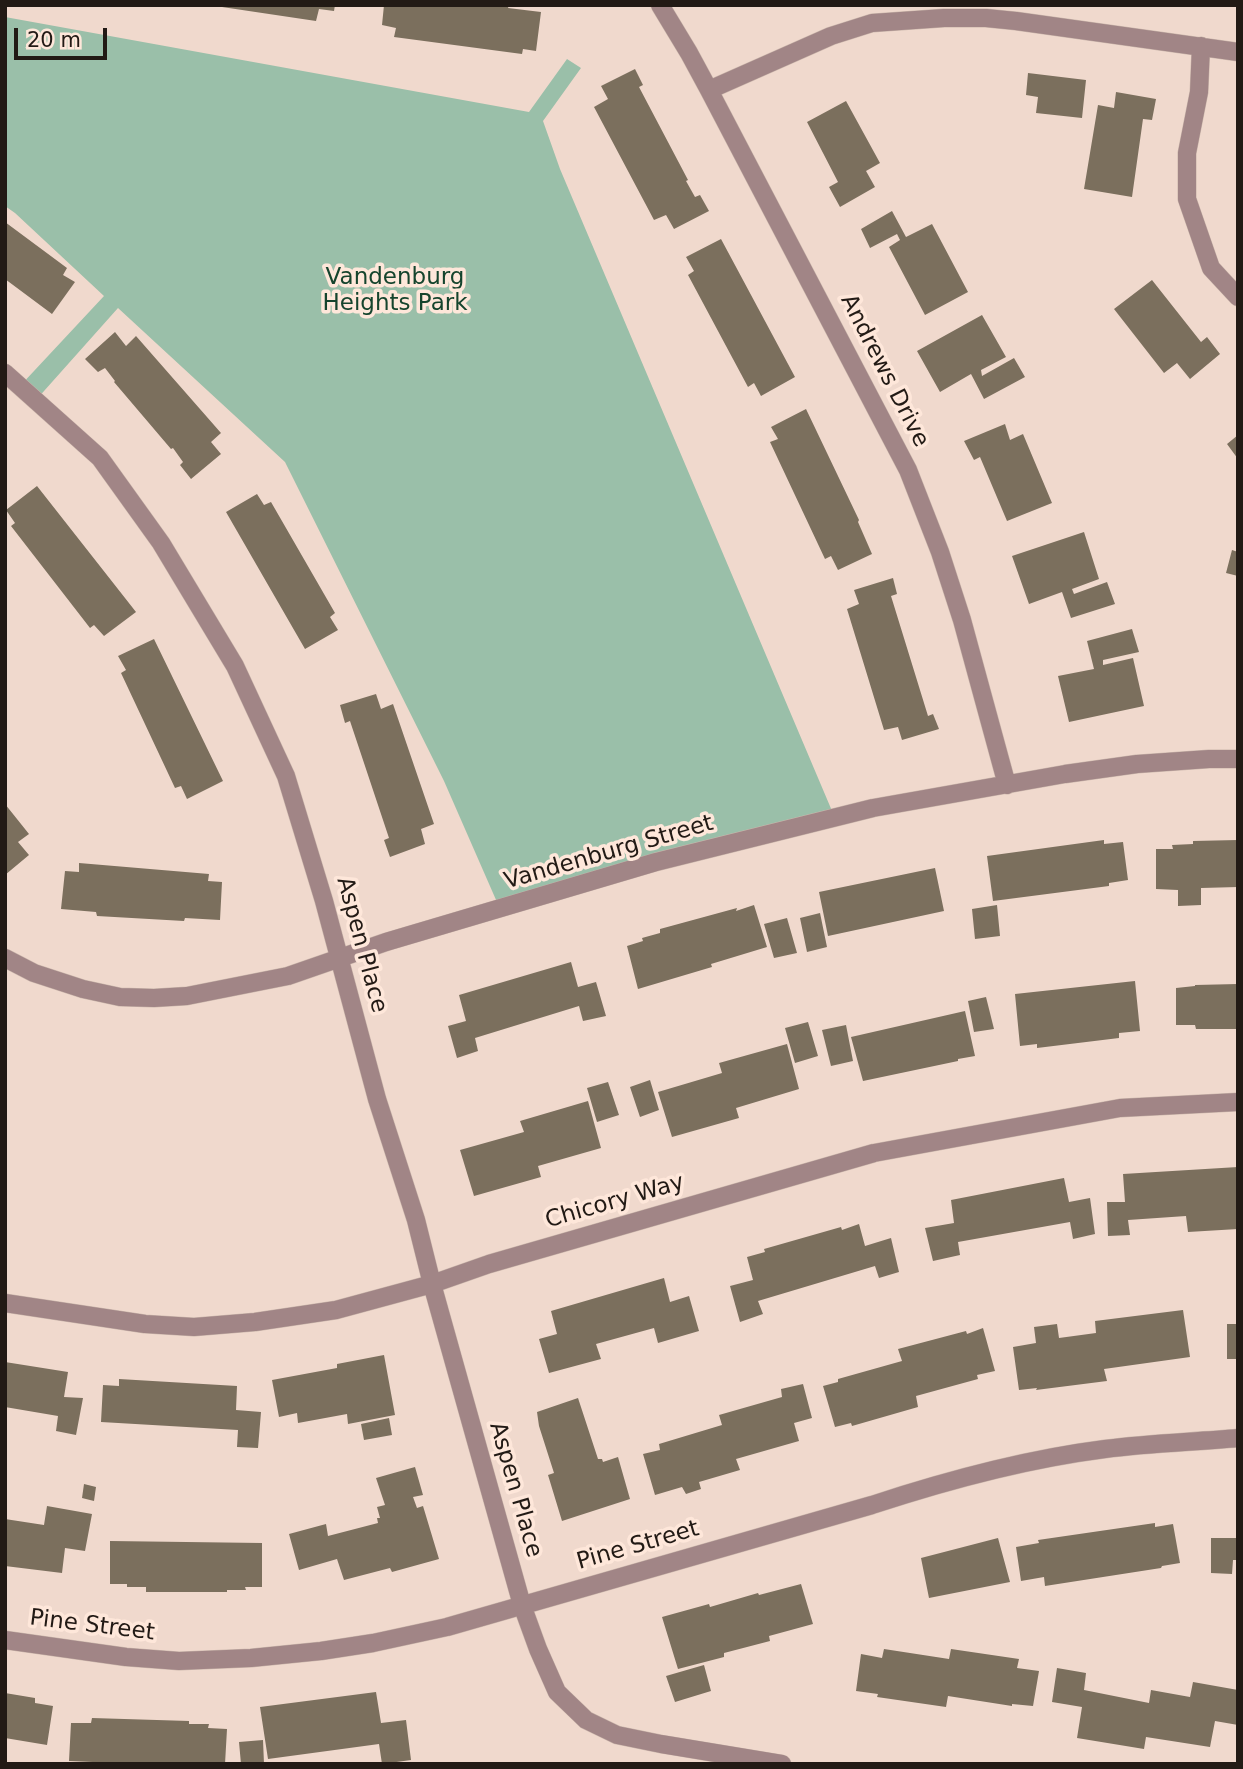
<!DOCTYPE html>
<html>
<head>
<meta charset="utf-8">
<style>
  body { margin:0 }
  #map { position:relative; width:1243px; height:1769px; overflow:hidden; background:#f0d9cd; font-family:"DejaVu Sans",sans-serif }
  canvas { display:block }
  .frame { position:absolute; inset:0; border:7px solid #221a15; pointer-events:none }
  .scale { position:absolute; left:14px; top:28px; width:93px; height:32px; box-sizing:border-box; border:4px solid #221a15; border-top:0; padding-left:9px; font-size:21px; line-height:24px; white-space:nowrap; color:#221a15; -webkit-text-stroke:5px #fee7da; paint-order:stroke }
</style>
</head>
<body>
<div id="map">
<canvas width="1243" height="1769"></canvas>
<div class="frame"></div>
<div class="scale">20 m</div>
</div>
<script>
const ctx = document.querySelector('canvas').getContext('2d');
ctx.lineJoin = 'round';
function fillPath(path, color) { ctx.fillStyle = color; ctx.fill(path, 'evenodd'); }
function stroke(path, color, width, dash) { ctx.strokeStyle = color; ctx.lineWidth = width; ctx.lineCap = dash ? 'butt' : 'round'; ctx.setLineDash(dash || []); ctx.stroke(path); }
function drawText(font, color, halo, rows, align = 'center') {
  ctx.font = font + ' "DejaVu Sans",sans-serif'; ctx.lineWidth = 7; ctx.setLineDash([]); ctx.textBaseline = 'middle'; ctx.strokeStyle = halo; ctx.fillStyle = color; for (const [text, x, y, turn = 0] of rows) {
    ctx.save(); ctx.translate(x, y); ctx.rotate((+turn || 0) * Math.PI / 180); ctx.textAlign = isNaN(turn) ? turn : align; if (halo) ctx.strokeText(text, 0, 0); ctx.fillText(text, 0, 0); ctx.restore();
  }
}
fillPath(new Path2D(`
  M 5,17 L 529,112 L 567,59 L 581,68 L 543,121 L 560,169 L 835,818 L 500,909 L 444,781 L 285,462 L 118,308 L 36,400 L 20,386 L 104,296 L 15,213 L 5,206 Z`), '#9abfa9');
fillPath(new Path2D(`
  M 223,5 L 335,5 L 334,11 L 319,9 L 316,21 L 222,7 Z
  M 384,5 L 509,5 L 508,8 L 541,12 L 536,51 L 523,49 L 522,54 L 394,37 L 396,28 L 382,25 Z
  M 635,69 L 643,85 L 639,87 L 688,180 L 686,181 L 695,197 L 700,195 L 709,211 L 674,229 L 666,215 L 654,220 L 594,107 L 608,99 L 601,86 Z
  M 1028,73 L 1086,80 L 1082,118 L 1036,113 L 1038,97 L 1026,95 Z
  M 1116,92 L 1156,99 L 1152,120 L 1143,119 L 1132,197 L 1084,189 L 1098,105 L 1114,108 Z
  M 846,101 L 880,163 L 866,171 L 875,187 L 840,207 L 829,187 L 838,182 L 807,122 Z
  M 892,211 L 906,237 L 932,224 L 968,292 L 925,315 L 889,247 L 900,240 L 897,234 L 870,248 L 861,229 Z
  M 5,222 L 67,268 L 63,275 L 75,282 L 52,314 L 5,279 Z
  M 721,239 L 795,377 L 761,396 L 754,383 L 748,387 L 688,275 L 694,271 L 686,257 Z
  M 1152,280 L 1201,342 L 1207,337 L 1220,354 L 1190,379 L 1177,363 L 1164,373 L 1114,309 Z
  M 982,315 L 1006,357 L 981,370 L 982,376 L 1014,358 L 1025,377 L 984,399 L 971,374 L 940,392 L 917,351 Z
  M 115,332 L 126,346 L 136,336 L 221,433 L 211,442 L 221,454 L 191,479 L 180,465 L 183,462 L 173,448 L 171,449 L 114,382 L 115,381 L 105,368 L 98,372 L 85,359 Z
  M 806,409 L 859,520 L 858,522 L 872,554 L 838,570 L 831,556 L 825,559 L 770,442 L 778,439 L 771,427 Z
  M 1005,424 L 1010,440 L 1023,434 L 1052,503 L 1007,521 L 980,457 L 974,460 L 964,441 Z
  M 1238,435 L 1238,459 L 1227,444 Z
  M 37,486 L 136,612 L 104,636 L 94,625 L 90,628 L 11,526 L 15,523 L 6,510 Z
  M 257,494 L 264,505 L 271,502 L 335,613 L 330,617 L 338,630 L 305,649 L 226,512 Z
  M 1084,532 L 1099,579 L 1072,589 L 1074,594 L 1107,582 L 1115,604 L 1071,618 L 1062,592 L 1029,604 L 1012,556 Z
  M 1232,550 L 1238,552 L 1238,576 L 1226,573 Z
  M 893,578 L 897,594 L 891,596 L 928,716 L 933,714 L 939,729 L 902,740 L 898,727 L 884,730 L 847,609 L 859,604 L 854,590 Z
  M 1132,629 L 1139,652 L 1103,660 L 1103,665 L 1133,658 L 1144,706 L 1069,722 L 1058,676 L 1094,669 L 1087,641 Z
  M 154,639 L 223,781 L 187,799 L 181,786 L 175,788 L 121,673 L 126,670 L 118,656 Z
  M 376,694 L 381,709 L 393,704 L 434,824 L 421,829 L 425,844 L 390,857 L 384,840 L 389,838 L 350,721 L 345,723 L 340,705 Z
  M 5,804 L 29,834 L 18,842 L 29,855 L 5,875 Z
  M 1104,840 L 1104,844 L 1123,842 L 1128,880 L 1109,883 L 1109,886 L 993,901 L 987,856 Z
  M 1238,840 L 1238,887 L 1201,888 L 1201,905 L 1178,906 L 1178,890 L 1156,889 L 1156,849 L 1173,849 L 1172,845 L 1193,844 L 1193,841 Z
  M 79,863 L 209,874 L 208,881 L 222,882 L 220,920 L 185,918 L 184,921 L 97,916 L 96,912 L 61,909 L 65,871 L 79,872 Z
  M 935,868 L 944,911 L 828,936 L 819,892 Z
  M 754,905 L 767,947 L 711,964 L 712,967 L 638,989 L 627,946 L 643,941 L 642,938 L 660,933 L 660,929 L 737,908 L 736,911 Z
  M 997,905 L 1000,936 L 975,939 L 972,909 Z
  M 820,913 L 827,947 L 807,952 L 800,918 Z
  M 787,918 L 797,953 L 774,958 L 764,924 Z
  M 571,962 L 578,987 L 596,982 L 606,1016 L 583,1021 L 579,1006 L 475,1038 L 478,1051 L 457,1058 L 448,1026 L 466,1021 L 459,995 Z
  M 1135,981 L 1140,1031 L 1119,1033 L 1119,1038 L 1037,1048 L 1037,1044 L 1020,1046 L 1015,994 Z
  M 1238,984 L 1238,1029 L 1196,1029 L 1195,1025 L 1176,1025 L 1176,988 L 1195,986 L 1195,985 Z
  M 986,997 L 994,1029 L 974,1032 L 968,1001 Z
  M 965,1011 L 975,1056 L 958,1059 L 958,1061 L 863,1081 L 851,1037 Z
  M 808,1022 L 818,1056 L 795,1063 L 785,1028 Z
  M 846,1025 L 853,1061 L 831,1066 L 822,1030 Z
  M 787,1044 L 799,1089 L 736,1108 L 739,1118 L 672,1137 L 658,1092 L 722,1073 L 719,1063 Z
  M 650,1080 L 659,1110 L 640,1117 L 630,1087 Z
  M 608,1082 L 619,1115 L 597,1122 L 587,1088 Z
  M 588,1101 L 601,1148 L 538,1166 L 541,1177 L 474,1196 L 460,1150 L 524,1132 L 520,1121 Z
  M 1238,1167 L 1238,1229 L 1188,1232 L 1186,1216 L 1128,1220 L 1130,1235 L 1108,1236 L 1107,1202 L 1125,1202 L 1123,1174 Z
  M 1064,1178 L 1069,1202 L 1090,1198 L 1095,1234 L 1073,1239 L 1070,1222 L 958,1242 L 960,1255 L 933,1261 L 925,1228 L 954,1223 L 951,1200 Z
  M 859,1224 L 865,1246 L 891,1238 L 899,1272 L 879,1278 L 875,1266 L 758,1301 L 763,1314 L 740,1322 L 730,1286 L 753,1280 L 747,1257 L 765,1252 L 764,1249 L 841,1227 L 842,1230 Z
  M 664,1278 L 670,1302 L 689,1296 L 699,1331 L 658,1343 L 654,1328 L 596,1344 L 601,1359 L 549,1373 L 539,1339 L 557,1334 L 551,1311 Z
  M 1183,1310 L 1190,1357 L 1104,1369 L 1107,1381 L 1036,1390 L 1037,1388 L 1019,1390 L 1013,1347 L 1036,1343 L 1034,1327 L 1057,1324 L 1059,1338 L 1096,1333 L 1095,1321 Z
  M 1227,1324 L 1238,1324 L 1238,1359 L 1227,1359 Z
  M 983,1328 L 995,1371 L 977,1375 L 978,1379 L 916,1396 L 918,1407 L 852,1426 L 851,1423 L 835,1427 L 823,1386 L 838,1382 L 838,1379 L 902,1361 L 898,1349 L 966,1331 L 967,1334 Z
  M 384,1355 L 395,1415 L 348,1424 L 347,1414 L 298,1423 L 297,1413 L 279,1417 L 272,1380 L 337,1368 L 337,1364 Z
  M 5,1362 L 68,1372 L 64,1397 L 83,1398 L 76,1435 L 56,1431 L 58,1416 L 5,1407 Z
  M 119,1379 L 237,1386 L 236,1410 L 261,1412 L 258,1448 L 237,1447 L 238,1430 L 101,1422 L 103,1385 L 119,1386 Z
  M 803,1384 L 812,1418 L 794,1423 L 799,1441 L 736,1459 L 740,1470 L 699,1482 L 701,1489 L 686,1494 L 682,1487 L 655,1495 L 643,1454 L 660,1450 L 659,1444 L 722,1425 L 719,1415 L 782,1397 L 781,1389 Z
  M 578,1398 L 598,1459 L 602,1459 L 603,1462 L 618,1457 L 630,1499 L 562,1521 L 548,1475 L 554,1473 L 539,1426 L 537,1412 Z
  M 389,1418 L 392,1435 L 364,1440 L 361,1424 Z
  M 415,1467 L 423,1495 L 413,1497 L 417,1508 L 423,1506 L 439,1559 L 392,1572 L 390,1568 L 344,1580 L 337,1559 L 299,1570 L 289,1534 L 326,1524 L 328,1536 L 378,1523 L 377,1518 L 380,1518 L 377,1507 L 385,1505 L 376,1478 Z
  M 84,1484 L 96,1487 L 94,1501 L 82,1498 Z
  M 47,1506 L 92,1514 L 85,1551 L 65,1548 L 62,1573 L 5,1566 L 5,1519 L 44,1525 Z
  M 1155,1523 L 1155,1527 L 1173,1524 L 1180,1563 L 1162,1566 L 1161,1568 L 1045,1586 L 1044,1577 L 1021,1581 L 1016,1547 L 1039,1543 L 1038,1540 Z
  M 998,1538 L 1010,1582 L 929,1598 L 921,1558 Z
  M 1211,1538 L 1238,1538 L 1238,1560 L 1233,1560 L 1232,1574 L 1211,1573 Z
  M 110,1541 L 262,1543 L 262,1587 L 245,1587 L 246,1590 L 227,1590 L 227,1592 L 146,1592 L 146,1587 L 127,1587 L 127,1584 L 110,1584 Z
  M 801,1584 L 813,1624 L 769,1636 L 770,1641 L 724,1653 L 724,1657 L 678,1669 L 662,1617 L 709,1604 L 710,1607 L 758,1593 L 759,1595 Z
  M 884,1649 L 949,1659 L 951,1649 L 1019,1659 L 1017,1668 L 1039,1671 L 1033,1706 L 1012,1704 L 1012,1706 L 948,1696 L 946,1707 L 877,1697 L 878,1694 L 856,1691 L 861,1654 L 882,1658 Z
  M 704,1665 L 711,1691 L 675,1702 L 666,1676 Z
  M 1057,1668 L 1086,1673 L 1084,1690 L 1149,1703 L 1151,1690 L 1190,1697 L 1193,1682 L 1238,1690 L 1238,1725 L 1215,1721 L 1210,1747 L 1146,1737 L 1144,1749 L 1077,1738 L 1082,1707 L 1052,1702 Z
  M 376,1692 L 381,1723 L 406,1720 L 411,1760 L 382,1764 L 379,1744 L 268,1759 L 260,1707 Z
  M 5,1693 L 35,1698 L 35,1703 L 53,1706 L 47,1745 L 5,1738 Z
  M 92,1718 L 189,1721 L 189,1724 L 209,1724 L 208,1728 L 227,1729 L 225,1764 L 140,1764 L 69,1761 L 71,1723 L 91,1723 Z
  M 263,1740 L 264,1764 L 241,1764 L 239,1742 Z`), '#7b6f5d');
const street = new Path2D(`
  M 660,5 L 689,53 L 709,90 L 908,470 L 940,552 L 962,620 L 1007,785
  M 1201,46 L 1199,92 L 1187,153 L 1187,199 L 1211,268 L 1238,297
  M 709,90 L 831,36 L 872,23 L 944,18 L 986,18 L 1016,21 L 1238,52
  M 5,373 L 100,458 L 161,543 L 235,666 L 286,776 L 324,901 L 377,1099 L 416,1220 L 432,1284 L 522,1605 L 538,1649 L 557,1692 L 586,1720 L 617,1735 L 661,1744 L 782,1764
  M 5,958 L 34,973 L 83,989 L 120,997 L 154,998 L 187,996 L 288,976 L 386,942 L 656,862 L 873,808 L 1065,774 L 1137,764 L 1209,759 L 1238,759
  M 5,1303 L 145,1324 L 194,1327 L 255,1322 L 336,1310 L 432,1284 L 489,1264 L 874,1153 L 1120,1108 L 1238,1102
  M 5,1640 L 126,1657 L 179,1661 L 251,1658 L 321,1651 L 373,1643 L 447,1627 L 872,1505 C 948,1480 1026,1459 1105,1449 C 1149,1443 1194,1442 1238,1438`);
stroke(street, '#cbb7ac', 19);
stroke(street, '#a18586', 18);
drawText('23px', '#15442d', '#fee7da', [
  ["Vandenburg",395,278],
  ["Heights Park",395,304]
]);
drawText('23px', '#221a15', '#fee7da', [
  ["Andrews Drive",884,371,63],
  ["Vandenburg Street",609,853,-16],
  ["Aspen Place",361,945,75],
  ["Chicory Way",615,1202,-16],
  ["Aspen Place",515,1490,74],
  ["Pine Street",638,1546,-16],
  ["Pine Street",92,1626,7]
]);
</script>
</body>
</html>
